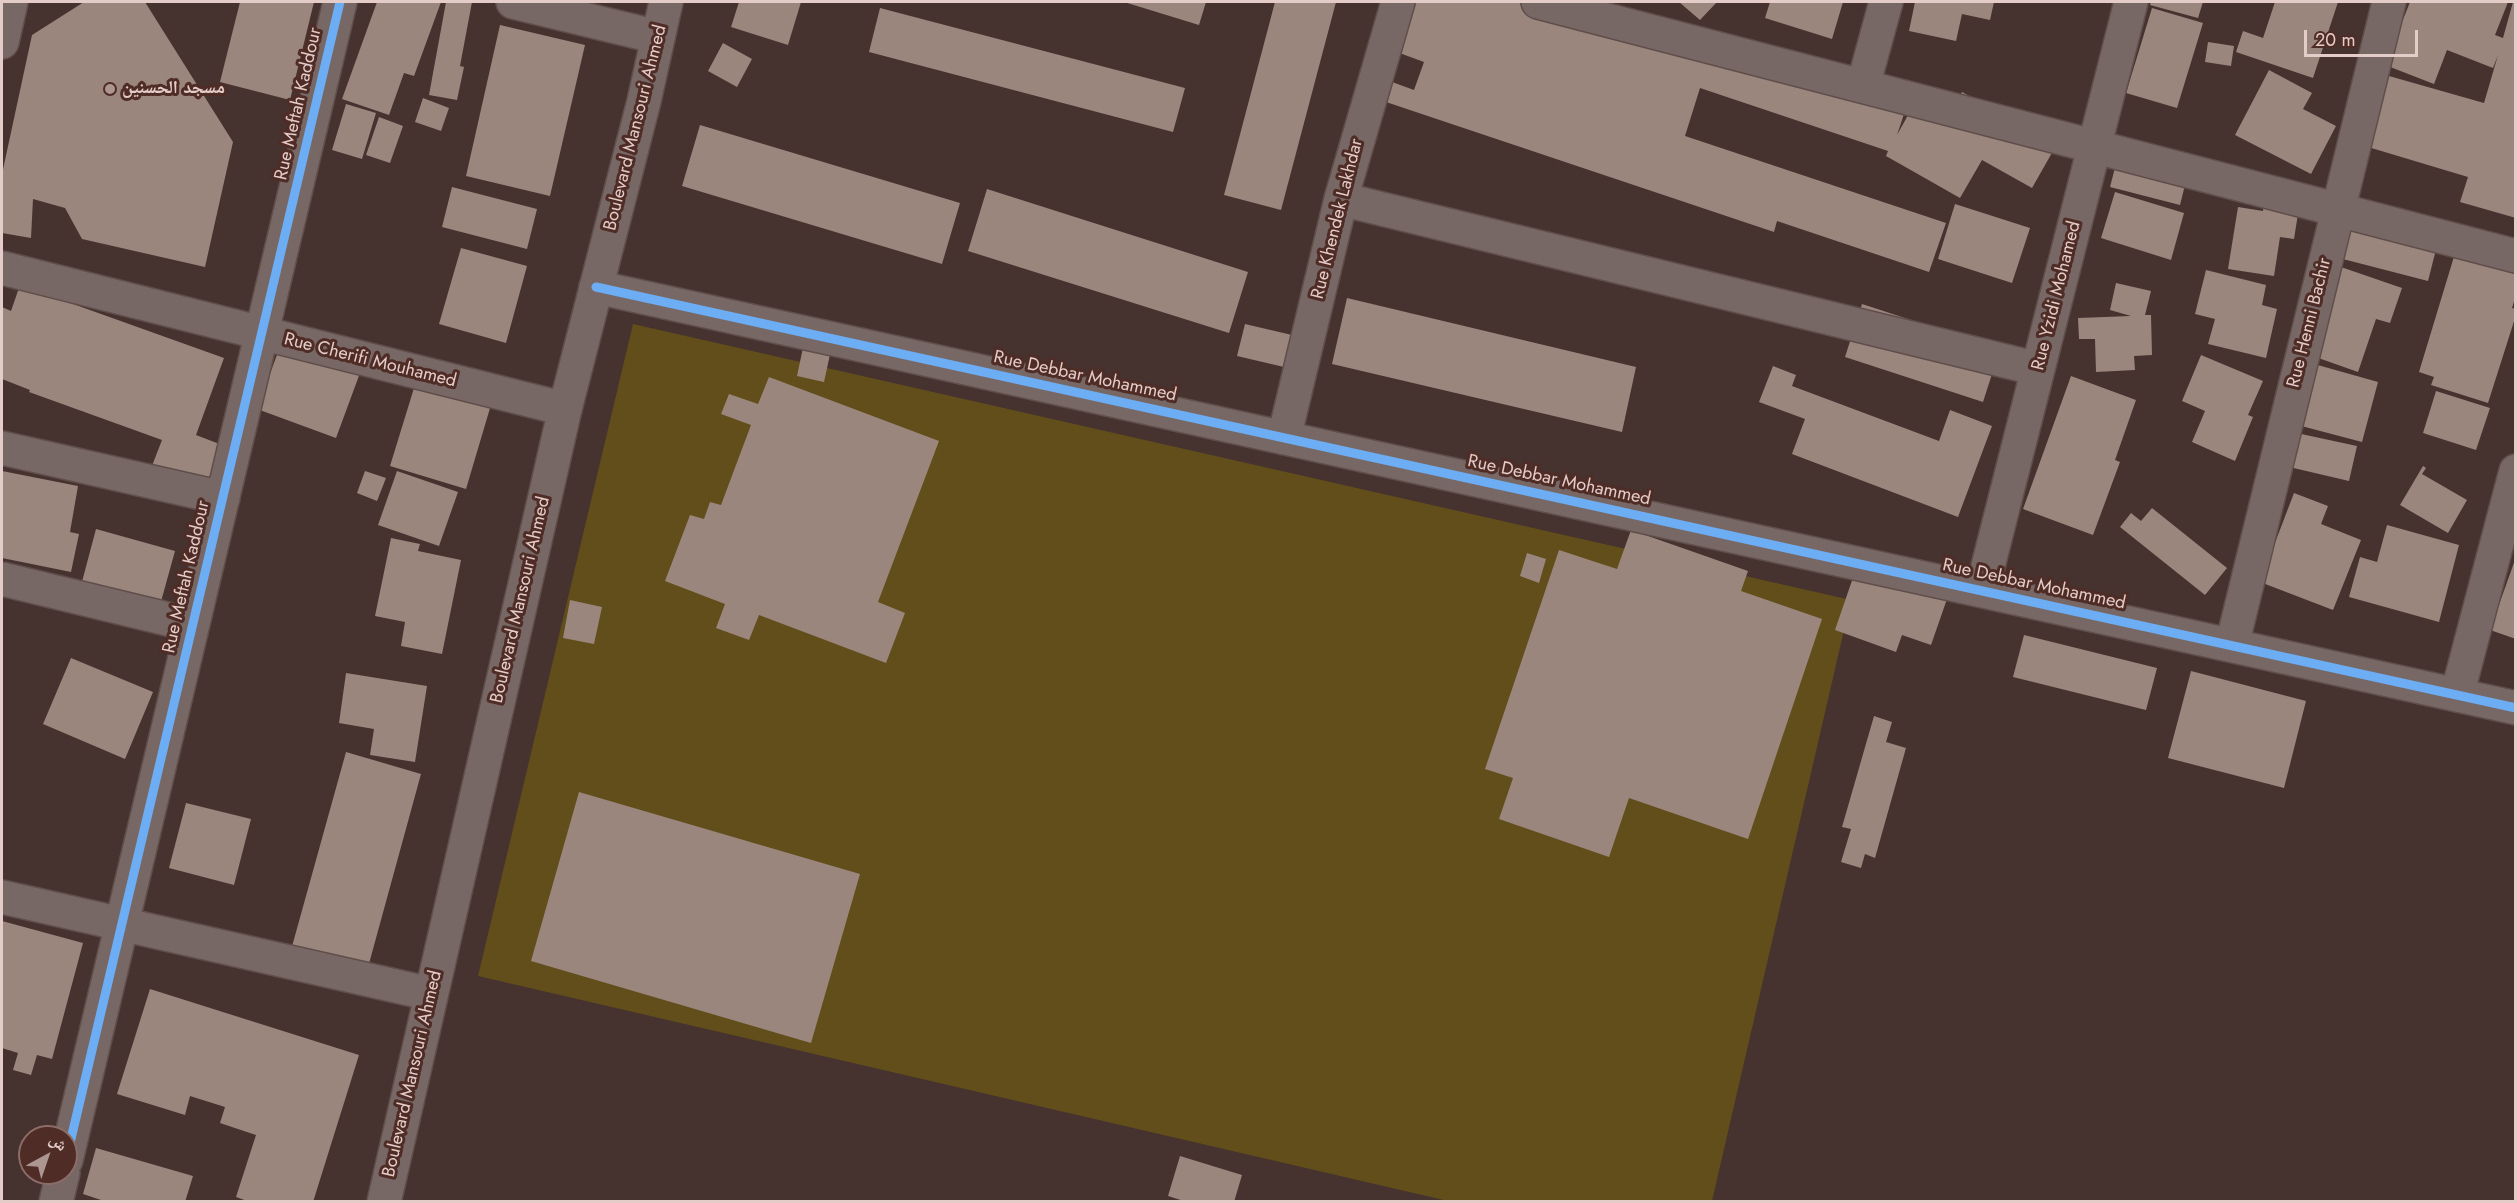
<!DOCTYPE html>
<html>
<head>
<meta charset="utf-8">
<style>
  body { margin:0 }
  #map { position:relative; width:2517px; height:1203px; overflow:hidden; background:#46322f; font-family:Jost,"Noto Naskh Arabic",sans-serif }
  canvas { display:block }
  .frame { position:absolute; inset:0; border:3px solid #e4ccc8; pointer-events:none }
  .north { position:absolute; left:18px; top:1125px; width:60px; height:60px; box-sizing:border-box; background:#4f2c26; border:2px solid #8b6c67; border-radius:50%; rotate:40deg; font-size:16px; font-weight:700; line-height:24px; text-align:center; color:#e4ccc8 }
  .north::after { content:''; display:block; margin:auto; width:21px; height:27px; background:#ad9692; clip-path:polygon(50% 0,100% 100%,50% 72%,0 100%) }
  .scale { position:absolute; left:2304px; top:30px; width:114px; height:27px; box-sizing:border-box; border:3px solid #e4ccc8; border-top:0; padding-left:8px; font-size:18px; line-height:21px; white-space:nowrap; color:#e4ccc8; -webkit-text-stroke:4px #4f2c26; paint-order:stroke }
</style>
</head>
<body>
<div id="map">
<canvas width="2517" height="1203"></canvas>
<div class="frame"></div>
<div class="north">ش</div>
<div class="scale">20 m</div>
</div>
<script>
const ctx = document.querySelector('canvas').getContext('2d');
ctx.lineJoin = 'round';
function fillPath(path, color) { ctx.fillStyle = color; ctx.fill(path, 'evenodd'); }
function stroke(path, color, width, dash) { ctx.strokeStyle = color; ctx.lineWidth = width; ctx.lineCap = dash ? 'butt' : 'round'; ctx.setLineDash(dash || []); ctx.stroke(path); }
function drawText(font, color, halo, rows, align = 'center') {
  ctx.font = font + ' Jost,"Noto Naskh Arabic",sans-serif'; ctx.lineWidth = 6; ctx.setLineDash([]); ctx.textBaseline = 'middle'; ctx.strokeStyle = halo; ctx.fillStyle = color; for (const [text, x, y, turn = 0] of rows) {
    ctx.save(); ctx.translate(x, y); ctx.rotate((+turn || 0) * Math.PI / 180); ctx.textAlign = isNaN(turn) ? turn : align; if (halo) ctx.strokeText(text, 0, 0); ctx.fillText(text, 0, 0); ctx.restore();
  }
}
fillPath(new Path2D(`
  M 633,324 L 1851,600 L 1712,1201 L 1448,1201 L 478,976 Z`), '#614e1b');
fillPath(new Path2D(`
  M 84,2 L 145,2 L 233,142 L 205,267 L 82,239 L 65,208 L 33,199 L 31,238 L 2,233 L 2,174 L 32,35 Z
  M 240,2 L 314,2 L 290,100 L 220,82 Z
  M 377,2 L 441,2 L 414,76 L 404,73 L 389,115 L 342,99 Z
  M 446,2 L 472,2 L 460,66 L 464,67 L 457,100 L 429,95 Z
  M 739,2 L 801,2 L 788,45 L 731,27 Z
  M 1124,2 L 1206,2 L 1199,25 Z
  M 1275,2 L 1336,2 L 1281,210 L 1224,195 Z
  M 1410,2 L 1568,2 L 1904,114 L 1897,135 L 1923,88 L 1954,106 L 1962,92 L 2057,144 L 2032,188 L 1982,160 L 1960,198 L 1886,156 L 1888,151 L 1700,88 L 1685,136 L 1946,223 L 1929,272 L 1777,221 L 1774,232 L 1386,102 L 1392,82 L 1414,90 L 1424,62 L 1394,51 Z
  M 1679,2 L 1717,2 L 1700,20 Z
  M 1770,2 L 1843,2 L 1832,39 L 1765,18 Z
  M 1915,2 L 1994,2 L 1990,20 L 1962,14 L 1956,41 L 1909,31 Z
  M 2151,2 L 2203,2 L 2198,18 L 2150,5 Z
  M 2275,2 L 2338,2 L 2313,78 L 2236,52 L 2243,31 L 2263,38 Z
  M 2410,2 L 2508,2 L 2495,35 L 2503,38 L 2513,2 L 2516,2 L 2516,218 L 2460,202 L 2468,177 L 2368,147 L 2389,76 L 2484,103 L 2498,55 L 2493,68 L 2447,50 L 2434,84 L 2385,65 Z
  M 880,8 L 1185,88 L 1173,132 L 869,52 Z
  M 2152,8 L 2203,23 L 2177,108 L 2126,93 Z
  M 500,25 L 585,45 L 550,196 L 466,176 Z
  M 2208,42 L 2234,46 L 2231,66 L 2205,62 Z
  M 723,43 L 752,59 L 737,87 L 708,71 Z
  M 2269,70 L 2312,93 L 2303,109 L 2336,126 L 2311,174 L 2235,135 Z
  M 423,98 L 449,108 L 441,131 L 415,122 Z
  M 346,104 L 376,113 L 362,159 L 332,150 Z
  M 379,117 L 403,126 L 390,163 L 366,155 Z
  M 700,125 L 960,203 L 942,264 L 682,186 Z
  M 2118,156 L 2188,173 L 2180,205 L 2110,187 Z
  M 452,187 L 537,209 L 527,249 L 442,227 Z
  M 987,189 L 1248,272 L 1229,333 L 968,251 Z
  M 2115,192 L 2184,213 L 2171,260 L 2101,238 Z
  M 2265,195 L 2300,201 L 2294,239 L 2280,237 L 2274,276 L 2228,269 L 2238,207 L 2263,211 Z
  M 1955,204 L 2030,228 L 2012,283 L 1938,259 Z
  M 2351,208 L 2441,230 L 2428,281 L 2339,258 Z
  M 461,248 L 527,266 L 506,343 L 439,324 Z
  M 2456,250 L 2516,268 L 2516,295 L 2512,308 L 2516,309 L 2516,315 L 2488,403 L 2431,385 L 2434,377 L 2419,372 Z
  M 2338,266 L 2402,288 L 2390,323 L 2376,319 L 2358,372 L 2307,354 Z
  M 2206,270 L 2266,285 L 2262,305 L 2277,309 L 2266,358 L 2208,344 L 2215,319 L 2195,314 Z
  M 2116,283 L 2151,291 L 2145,315 L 2151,315 L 2152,355 L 2134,356 L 2135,370 L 2096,372 L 2095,339 L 2079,339 L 2078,318 L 2131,316 L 2110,310 Z
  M 20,285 L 224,358 L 196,435 L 222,445 L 206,490 L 150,471 L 162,440 L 29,392 L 30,390 L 2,379 L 2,307 L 11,311 Z
  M 1347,298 L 1636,367 L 1622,432 L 1332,364 Z
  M 1862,304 L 2000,349 L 1983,402 L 1845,357 Z
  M 1245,324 L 1292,335 L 1284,367 L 1237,356 Z
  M 804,343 L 831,350 L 824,382 L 797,376 Z
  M 281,344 L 360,373 L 336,438 L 257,409 Z
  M 2201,355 L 2263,381 L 2248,415 L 2253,417 L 2235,461 L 2192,442 L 2205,411 L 2182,401 Z
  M 2307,362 L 2378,382 L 2362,442 L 2290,423 Z
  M 1773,366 L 1796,375 L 1792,386 L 1939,441 L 1950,410 L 1992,426 L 1958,517 L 1792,454 L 1805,419 L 1759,402 Z
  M 418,375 L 493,398 L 466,489 L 390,466 Z
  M 2071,376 L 2136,400 L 2115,460 L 2120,462 L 2093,535 L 2023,509 Z
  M 769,377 L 939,441 L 878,602 L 905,613 L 886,663 L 759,615 L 749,640 L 716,628 L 725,604 L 665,581 L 690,515 L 704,519 L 710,502 L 721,505 L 751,425 L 721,414 L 729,394 L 758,404 Z
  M 2436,391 L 2490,408 L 2476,450 L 2423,433 Z
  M 2292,432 L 2357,446 L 2349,481 L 2285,466 Z
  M 2423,466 L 2426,468 L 2422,474 L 2467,500 L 2448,533 L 2400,505 Z
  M 2,471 L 78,486 L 70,532 L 79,534 L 71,572 L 2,558 Z
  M 365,471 L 386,478 L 377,501 L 357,493 Z
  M 397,471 L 458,492 L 439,546 L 378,525 Z
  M 2294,493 L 2328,506 L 2321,524 L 2361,540 L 2333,610 L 2260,582 Z
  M 2152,508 L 2227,568 L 2205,595 L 2120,527 L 2131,513 L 2141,521 Z
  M 2387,525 L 2459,545 L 2439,622 L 2349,597 L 2360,557 L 2377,562 Z
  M 96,529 L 175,551 L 157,616 L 79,593 Z
  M 1631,530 L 1748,571 L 1741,591 L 1822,619 L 1748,839 L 1629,798 L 1609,857 L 1499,819 L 1513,778 L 1485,769 L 1559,550 L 1617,569 Z
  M 391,538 L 420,544 L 418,551 L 461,560 L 442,654 L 401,646 L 405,622 L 375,616 Z
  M 1527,553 L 1546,559 L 1539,583 L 1520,576 Z
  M 2516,557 L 2516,639 L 2490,630 Z
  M 1857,566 L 1947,599 L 1931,645 L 1902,635 L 1896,652 L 1835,630 Z
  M 570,600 L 602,607 L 594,644 L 563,638 Z
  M 2024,635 L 2157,668 L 2146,710 L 2013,677 Z
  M 71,658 L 153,692 L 125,759 L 43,724 Z
  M 2191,671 L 2306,701 L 2284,788 L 2168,758 Z
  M 346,673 L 427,686 L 415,762 L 370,755 L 374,729 L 339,723 Z
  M 1874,716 L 1892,722 L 1886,742 L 1906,748 L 1875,858 L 1865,854 L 1861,868 L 1841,862 L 1851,829 L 1842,827 Z
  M 346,752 L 421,774 L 367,971 L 291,950 Z
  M 579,792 L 860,874 L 811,1043 L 531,961 Z
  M 186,803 L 251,819 L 234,885 L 169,868 Z
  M 2,921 L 83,943 L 52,1059 L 37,1055 L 31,1075 L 13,1070 L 18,1053 L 2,1048 Z
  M 150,989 L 359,1055 L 313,1202 L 250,1202 L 236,1197 L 256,1135 L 220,1123 L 225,1107 L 190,1096 L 185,1115 L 117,1094 Z
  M 96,1148 L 193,1176 L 185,1202 L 107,1202 L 83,1194 Z
  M 1180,1156 L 1242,1175 L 1234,1202 L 1187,1202 L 1168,1196 Z`), '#9b867e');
const street = new Path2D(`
  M 513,2 L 658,37
  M 1538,2 L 2516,256
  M 2,42 L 11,2
  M 1863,86 L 1886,2
  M 1341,199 L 2038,369
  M 2,268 L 565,409
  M 596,287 L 2516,708
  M 1284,438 L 1341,199 L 1398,2
  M 2,448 L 223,498
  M 2,579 L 192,625
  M 1982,590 L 2131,2
  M 2232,645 L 2389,2
  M 2457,695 L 2516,471
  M 2,897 L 431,994
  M 66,1160 L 340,2
  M 56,1202 L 63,1173`);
const secondary = new Path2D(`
  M 384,1202 L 565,409 L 644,101 L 666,2`);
stroke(street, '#604e4b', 36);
stroke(secondary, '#604e4b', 36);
stroke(street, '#776866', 33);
stroke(secondary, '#776866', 33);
stroke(new Path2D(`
  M 596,287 L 2516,708
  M 66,1160 L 340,2`), '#6dadf4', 9);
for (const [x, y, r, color] of [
  [110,89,6,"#ad9692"]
]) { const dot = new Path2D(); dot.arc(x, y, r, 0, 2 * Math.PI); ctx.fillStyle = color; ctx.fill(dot); stroke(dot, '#4f2c26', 2); }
drawText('bold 18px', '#e4ccc8', '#4f2c26', [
  ["مسجد الحسنين",122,89]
], 'left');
drawText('18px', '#e4ccc8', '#4f2c26', [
  ["Rue Meftah Kaddour",299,104,-77],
  ["Boulevard Mansouri Ahmed",636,128,-76],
  ["Rue Khendek Lakhdar",1338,219,-76],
  ["Rue Yzidi Mohamed",2057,296,-76],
  ["Rue Henni Bachir",2310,323,-76],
  ["Rue Cherifi Mouhamed",370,361,14],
  ["Rue Debbar Mohammed",1085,377,12],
  ["Rue Debbar Mohammed",1559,481,12],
  ["Rue Meftah Kaddour",187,577,-77],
  ["Rue Debbar Mohammed",2034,585,12],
  ["Boulevard Mansouri Ahmed",521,600,-77],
  ["Boulevard Mansouri Ahmed",413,1074,-77]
]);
</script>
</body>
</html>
